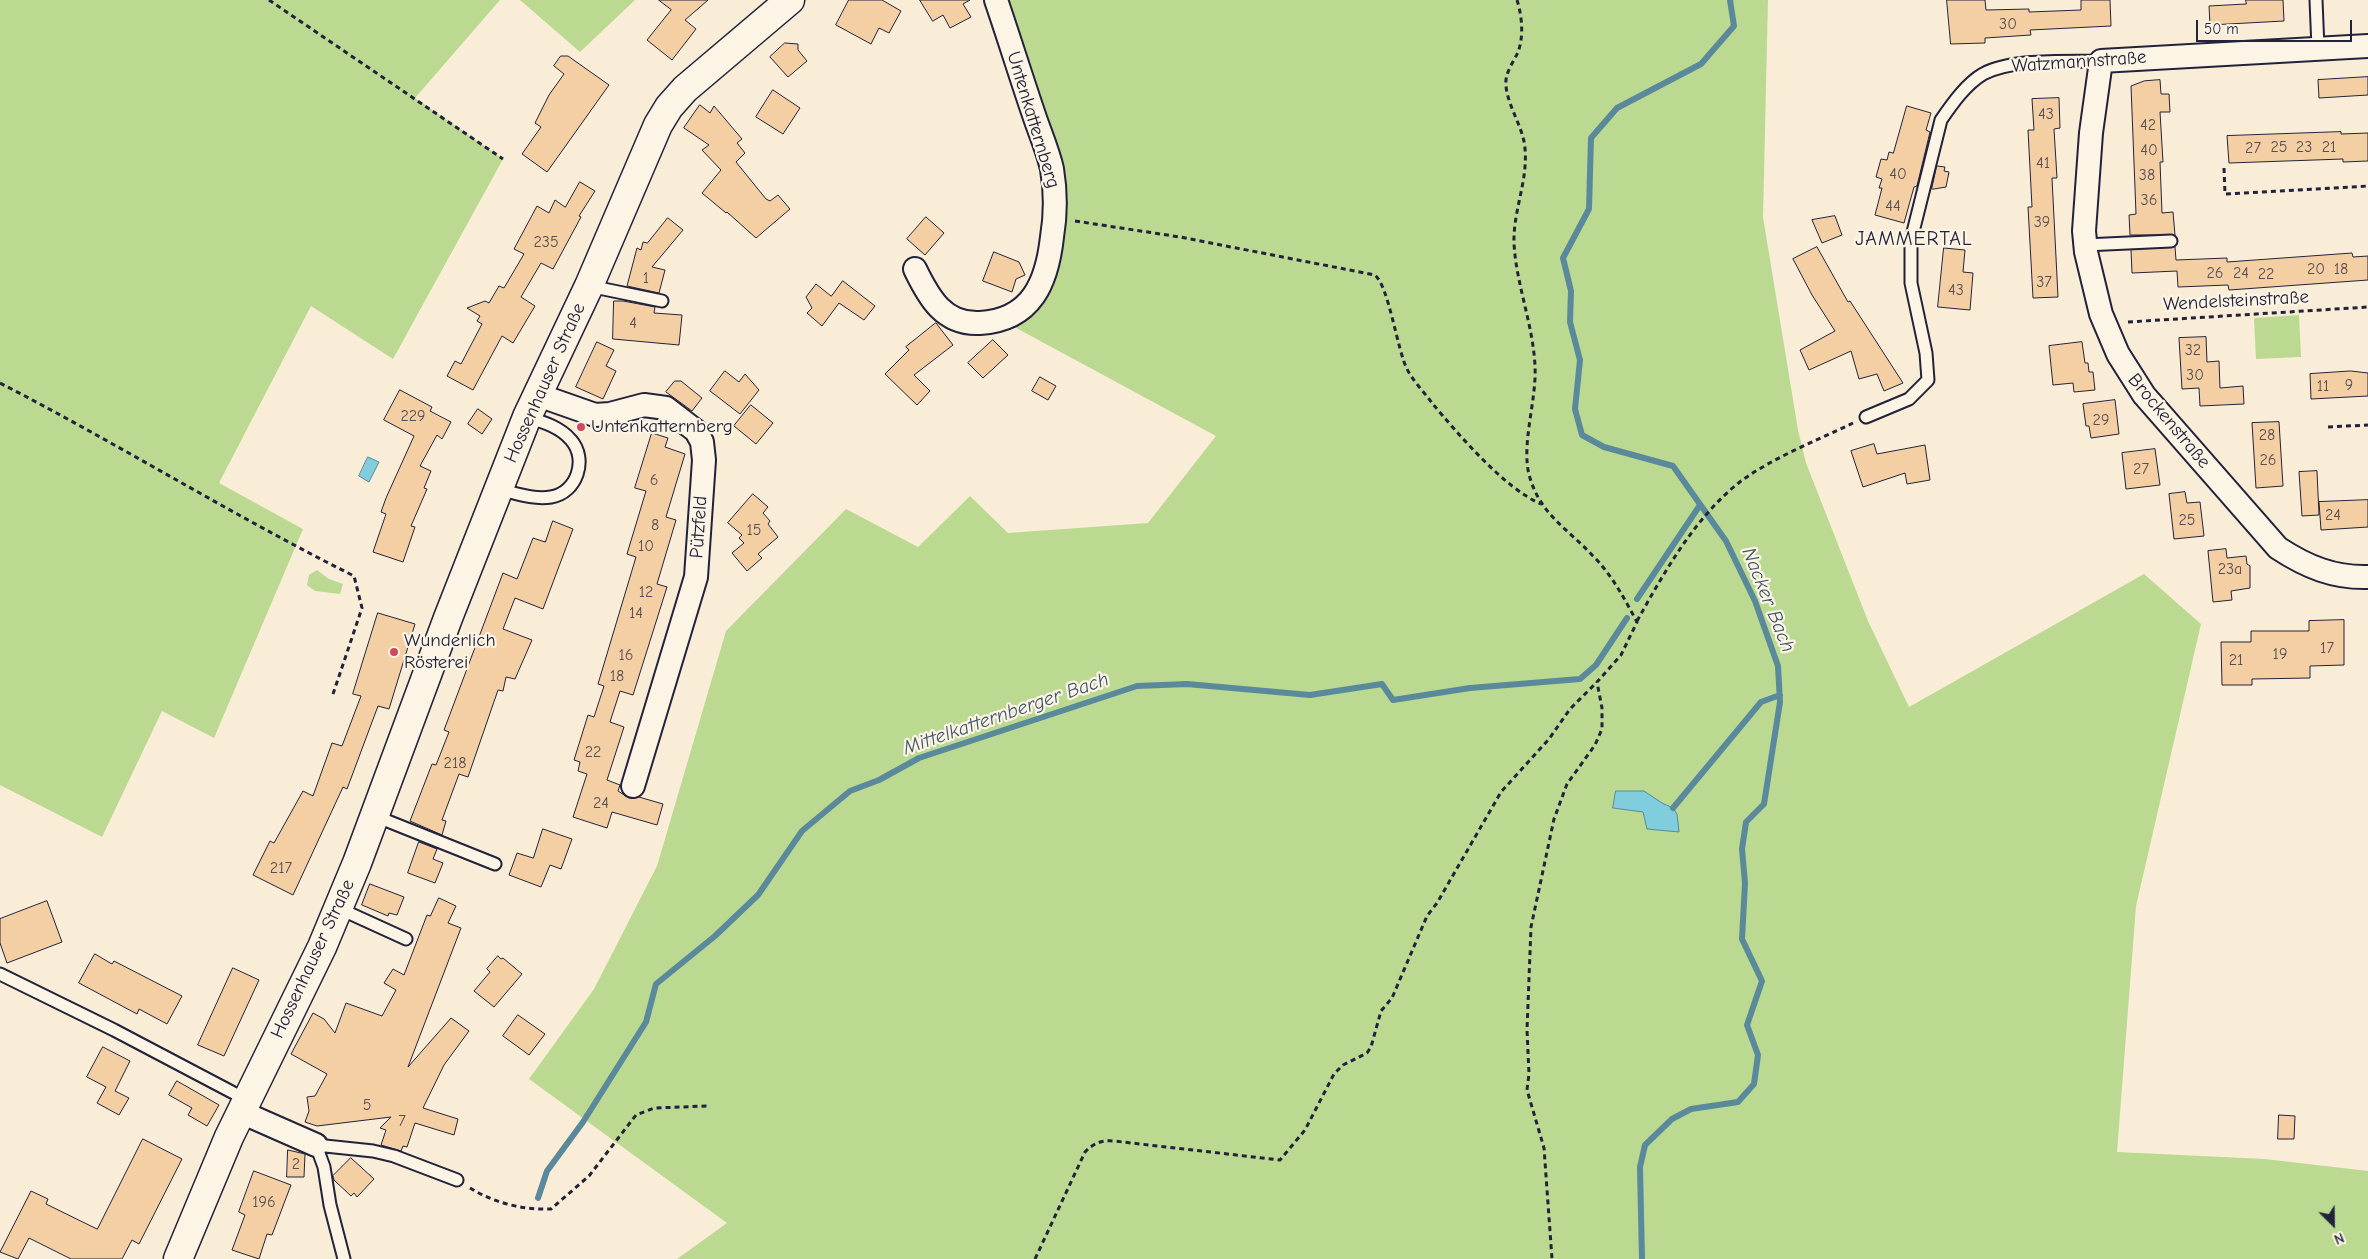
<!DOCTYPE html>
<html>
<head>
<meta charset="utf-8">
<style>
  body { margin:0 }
  #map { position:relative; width:2368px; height:1259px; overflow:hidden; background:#faedd8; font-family:"Comic Neue",sans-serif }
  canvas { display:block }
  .north { position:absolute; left:2308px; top:1199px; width:50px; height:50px; -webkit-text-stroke:4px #fcf5e5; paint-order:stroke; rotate:157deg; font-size:14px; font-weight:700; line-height:20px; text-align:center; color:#22223b }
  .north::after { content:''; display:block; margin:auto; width:18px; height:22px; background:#22223b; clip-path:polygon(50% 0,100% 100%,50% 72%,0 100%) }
  .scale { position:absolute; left:2196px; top:20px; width:156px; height:22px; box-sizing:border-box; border:2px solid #22223b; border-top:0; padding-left:6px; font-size:15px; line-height:18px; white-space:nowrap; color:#22223b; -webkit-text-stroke:4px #fcf5e5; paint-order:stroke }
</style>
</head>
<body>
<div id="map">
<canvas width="2368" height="1259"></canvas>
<div class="north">N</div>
<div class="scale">50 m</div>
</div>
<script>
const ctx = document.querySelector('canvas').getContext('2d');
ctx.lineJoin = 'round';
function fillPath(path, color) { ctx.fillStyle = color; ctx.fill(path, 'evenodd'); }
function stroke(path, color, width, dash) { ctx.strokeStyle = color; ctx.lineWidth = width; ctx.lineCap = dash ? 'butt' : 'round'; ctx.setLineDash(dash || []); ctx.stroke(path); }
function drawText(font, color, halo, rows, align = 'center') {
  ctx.font = font + ' "Comic Neue",sans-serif'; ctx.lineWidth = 4.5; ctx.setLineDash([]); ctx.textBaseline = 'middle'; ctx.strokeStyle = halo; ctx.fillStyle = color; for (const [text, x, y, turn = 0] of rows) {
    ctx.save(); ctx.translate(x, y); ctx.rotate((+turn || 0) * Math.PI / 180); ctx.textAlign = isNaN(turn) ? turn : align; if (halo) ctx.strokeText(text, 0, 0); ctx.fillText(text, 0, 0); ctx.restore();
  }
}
fillPath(new Path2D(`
  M 0,0 L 500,0 L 415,98 L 503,159 L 393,359 L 311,306 L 219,483 L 303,529 L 214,738 L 162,711 L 102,837 L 0,785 Z
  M 520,0 L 635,0 L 580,52 Z
  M 1007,0 L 1768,0 L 1763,217 L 1798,430 L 1806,463 L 1868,621 L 1909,707 L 2144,574 L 2201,624 L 2136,906 L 2117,1152 L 2265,1159 L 2368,1171 L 2368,1259 L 677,1259 L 727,1223 L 529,1079 L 594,989 L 657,866 L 726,631 L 846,509 L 918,547 L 970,496 L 1008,533 L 1148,523 L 1216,436 L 1007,323 L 1024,312 L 1065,209 Z
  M 2299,315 L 2301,357 L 2256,359 L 2254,318 Z
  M 317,570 L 329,579 L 343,584 L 340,594 L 315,591 L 307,585 L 309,575 Z`), '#bbd991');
const water = new Path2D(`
  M 368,457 L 379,462 L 369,482 L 359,476 Z
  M 1616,791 L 1644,791 L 1662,803 L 1673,808 L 1677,814 L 1679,832 L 1647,829 L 1643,812 L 1613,808 Z`);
fillPath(water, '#7fcddd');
stroke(water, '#5a899c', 1);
stroke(new Path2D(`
  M 1637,599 L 1700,505
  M 1673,808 L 1761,702 L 1780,695
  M 538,1198 L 547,1171 L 583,1122 L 646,1022 L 656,984 L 715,936 L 758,895 L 802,831 L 850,791 L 879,780 L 919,758 L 1137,686 L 1187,684 L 1310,695 L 1382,684 L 1393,700 L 1470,688 L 1580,679 L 1596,665 L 1627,618
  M 1642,1259 L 1640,1167 L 1645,1145 L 1672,1119 L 1691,1109 L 1738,1102 L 1754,1084 L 1758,1055 L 1747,1025 L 1762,981 L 1742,939 L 1745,883 L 1742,849 L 1746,822 L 1764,804 L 1780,702 L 1778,666 L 1755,601 L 1726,541 L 1673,466 L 1604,447 L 1582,435 L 1575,409 L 1580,360 L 1570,322 L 1571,291 L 1563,258 L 1589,209 L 1591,138 L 1617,108 L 1701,64 L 1734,26 L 1730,0`), '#5a899c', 6);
const building = new Path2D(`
  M 659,0 L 708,0 L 685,20 L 696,29 L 672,60 L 647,40 L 671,10 Z
  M 849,0 L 882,0 L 901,11 L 889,33 L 879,28 L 871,44 L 836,25 Z
  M 920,0 L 970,0 L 963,4 L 971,17 L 950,28 L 943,15 L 933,21 Z
  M 1947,0 L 1985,0 L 1986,10 L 2029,9 L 2029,12 L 2081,10 L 2081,0 L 2110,0 L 2111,26 L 2030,30 L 2031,35 L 1985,38 L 1985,43 L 1951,44 Z
  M 2246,0 L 2283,0 L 2284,21 L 2210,25 L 2209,6 L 2246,4 Z
  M 785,43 L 798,44 L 798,50 L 807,61 L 788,77 L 770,57 Z
  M 561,56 L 568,56 L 609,85 L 547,172 L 522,154 L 541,127 L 535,123 L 549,95 L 564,74 L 554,66 Z
  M 2368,77 L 2368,95 L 2319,98 L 2318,80 Z
  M 2160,80 L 2161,94 L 2169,94 L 2170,112 L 2160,112 L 2163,162 L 2160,162 L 2162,213 L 2173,212 L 2175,235 L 2130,235 L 2129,215 L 2136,214 L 2131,86 L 2144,81 Z
  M 773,90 L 800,108 L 783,134 L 756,117 Z
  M 2059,98 L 2060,128 L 2054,129 L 2057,178 L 2052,178 L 2058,297 L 2033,298 L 2028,207 L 2032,207 L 2028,130 L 2034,130 L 2032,99 Z
  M 700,105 L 710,113 L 714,106 L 742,139 L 737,143 L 745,153 L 736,162 L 766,199 L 770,201 L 778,195 L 790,209 L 756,238 L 727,212 L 726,213 L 702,193 L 721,170 L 702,150 L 709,145 L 684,128 Z
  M 1907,106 L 1931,113 L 1926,130 L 1930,132 L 1917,186 L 1914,187 L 1904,223 L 1875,215 L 1882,188 L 1879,188 L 1882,179 L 1876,177 L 1881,159 L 1887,160 L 1889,152 L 1893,153 Z
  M 2341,132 L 2341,134 L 2368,133 L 2368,161 L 2343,162 L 2343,159 L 2229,163 L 2227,136 Z
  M 1937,166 L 1945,167 L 1944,171 L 1949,172 L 1946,187 L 1934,189 L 1932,189 Z
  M 580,182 L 595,191 L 579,216 L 581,217 L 553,269 L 541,263 L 521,297 L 535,306 L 513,343 L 502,336 L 473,390 L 447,376 L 455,361 L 461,364 L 482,324 L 477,321 L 480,316 L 467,308 L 485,301 L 489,303 L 499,286 L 504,288 L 524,254 L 514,249 L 537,206 L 549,213 L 555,200 L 565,207 Z
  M 1835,216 L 1842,235 L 1822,243 L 1812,220 Z
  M 926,217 L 944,233 L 925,255 L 907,239 Z
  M 668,218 L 683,230 L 652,267 L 665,270 L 659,293 L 627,286 L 637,248 L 641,250 L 643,242 L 647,243 Z
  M 1817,247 L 1848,302 L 1850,301 L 1903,383 L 1884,391 L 1877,374 L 1859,379 L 1851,351 L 1809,370 L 1800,350 L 1835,331 L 1812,295 L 1793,259 Z
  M 2175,247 L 2176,260 L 2227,258 L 2227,262 L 2352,253 L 2353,257 L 2368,256 L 2368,280 L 2229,290 L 2228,285 L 2178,287 L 2177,271 L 2132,273 L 2131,250 Z
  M 1944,248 L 1965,250 L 1963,272 L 1973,273 L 1970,310 L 1938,307 Z
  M 994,252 L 1019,262 L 1025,275 L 1016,279 L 1012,292 L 983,281 Z
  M 843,281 L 875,306 L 864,320 L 839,303 L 822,326 L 807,313 L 812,308 L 806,297 L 816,284 L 831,296 Z
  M 614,301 L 623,301 L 655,307 L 654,313 L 682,315 L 679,345 L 613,339 Z
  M 936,323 L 953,345 L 914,375 L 930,391 L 917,405 L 885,374 L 909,350 L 906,347 Z
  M 2206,337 L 2207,362 L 2219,361 L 2220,388 L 2243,386 L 2244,404 L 2200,406 L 2199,388 L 2182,389 L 2179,338 Z
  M 993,340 L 1008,355 L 983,378 L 968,363 Z
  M 597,342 L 614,350 L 606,366 L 616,371 L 603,399 L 576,387 Z
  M 2082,342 L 2085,363 L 2088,363 L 2089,372 L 2093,372 L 2095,390 L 2074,392 L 2073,383 L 2053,385 L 2049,346 Z
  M 725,371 L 739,382 L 745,374 L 759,390 L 740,414 L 710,391 Z
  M 2351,371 L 2368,373 L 2368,396 L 2311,399 L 2310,374 Z
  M 1040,377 L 1056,386 L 1048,400 L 1032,391 Z
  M 675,381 L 681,381 L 702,398 L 692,411 L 666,392 Z
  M 400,390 L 432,407 L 430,411 L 451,422 L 442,439 L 437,435 L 420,466 L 431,471 L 424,488 L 427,489 L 411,526 L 415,527 L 403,562 L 373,552 L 386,514 L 381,512 L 386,498 L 414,436 L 384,420 Z
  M 2115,400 L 2119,434 L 2091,438 L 2089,426 L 2086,426 L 2083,404 Z
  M 751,405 L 773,423 L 756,444 L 734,426 Z
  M 478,409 L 492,419 L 482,434 L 468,424 Z
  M 2279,422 L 2283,486 L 2256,488 L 2252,423 Z
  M 652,433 L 668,438 L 665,447 L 685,454 L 666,517 L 676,520 L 657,584 L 667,587 L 633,695 L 620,691 L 610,722 L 624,727 L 607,780 L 620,785 L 618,791 L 629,798 L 639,797 L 663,804 L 657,825 L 612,812 L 607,828 L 573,817 L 587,774 L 578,771 L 580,762 L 574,760 L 588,715 L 594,717 L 604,686 L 598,684 L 636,557 L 627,554 L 646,491 L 635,488 Z
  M 1874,444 L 1877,454 L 1925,445 L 1930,480 L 1907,484 L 1905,473 L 1863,487 L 1851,451 Z
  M 2155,449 L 2160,485 L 2126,489 L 2122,453 Z
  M 2317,471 L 2319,515 L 2302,516 L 2299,472 Z
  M 2185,492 L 2187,503 L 2200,502 L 2204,536 L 2174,539 L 2169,494 Z
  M 753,494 L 768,507 L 763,513 L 770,521 L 768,524 L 778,537 L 758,554 L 762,558 L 747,571 L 732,553 L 744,543 L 739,538 L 742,535 L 728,523 Z
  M 2368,500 L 2368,527 L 2321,530 L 2319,502 Z
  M 553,521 L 573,529 L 543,609 L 515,598 L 503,629 L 532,640 L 515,679 L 506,677 L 503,691 L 498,690 L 468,777 L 459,774 L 442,820 L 446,821 L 442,835 L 410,821 L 432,764 L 436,765 L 449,732 L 444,730 L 503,573 L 517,579 L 533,538 L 545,542 Z
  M 2226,549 L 2227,558 L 2246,556 L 2247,564 L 2250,566 L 2250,588 L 2231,591 L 2232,600 L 2213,602 L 2208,551 Z
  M 378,613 L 415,624 L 389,709 L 378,706 L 347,789 L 343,787 L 293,895 L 253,875 L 270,841 L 274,843 L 303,791 L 313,796 L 332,743 L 342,746 L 361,696 L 353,694 Z
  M 2344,620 L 2344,665 L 2310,666 L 2310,678 L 2252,679 L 2252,685 L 2222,685 L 2221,642 L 2251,642 L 2251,631 L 2309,631 L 2309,621 Z
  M 543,829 L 572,839 L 561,869 L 550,865 L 541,887 L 509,875 L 517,853 L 533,858 Z
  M 419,842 L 437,849 L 433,859 L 443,863 L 435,883 L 408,873 Z
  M 370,884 L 404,897 L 397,915 L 389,913 L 388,916 L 362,905 Z
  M 439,898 L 456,906 L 448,923 L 461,928 L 408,1067 L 451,1018 L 469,1031 L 444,1065 L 423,1108 L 458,1119 L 454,1135 L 415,1123 L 407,1147 L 403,1146 L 401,1151 L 381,1145 L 386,1130 L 380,1128 L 391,1117 L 317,1126 L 305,1122 L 309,1111 L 307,1097 L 315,1096 L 327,1074 L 291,1054 L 313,1013 L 324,1019 L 335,1033 L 346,1003 L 382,1016 L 396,990 L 384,983 L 393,969 L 404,975 L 427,915 L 430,916 Z
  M 47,901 L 62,942 L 7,963 L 0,943 L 0,919 Z
  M 95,954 L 112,964 L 114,961 L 182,996 L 167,1024 L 139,1009 L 137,1014 L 79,983 Z
  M 498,956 L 501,959 L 503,958 L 522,974 L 494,1007 L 474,991 L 490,972 L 487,969 Z
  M 233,968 L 259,980 L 224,1056 L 198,1045 Z
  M 518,1015 L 545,1034 L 529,1055 L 503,1036 Z
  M 103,1047 L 130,1061 L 115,1091 L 129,1098 L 119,1115 L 97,1103 L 106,1087 L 87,1077 Z
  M 177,1081 L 219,1105 L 207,1126 L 188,1115 L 192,1108 L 169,1095 Z
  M 2279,1115 L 2295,1116 L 2294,1139 L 2278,1139 Z
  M 143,1139 L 182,1159 L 139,1244 L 132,1240 L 122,1259 L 71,1259 L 29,1238 L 18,1259 L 0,1252 L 31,1191 L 48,1199 L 46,1204 L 97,1229 Z
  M 288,1150 L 305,1154 L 304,1177 L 287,1177 Z
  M 351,1158 L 374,1179 L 357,1197 L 354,1193 L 351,1196 L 334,1180 L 333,1176 Z
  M 254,1171 L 291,1185 L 272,1235 L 267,1234 L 259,1259 L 232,1250 L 245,1215 L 239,1212 Z`);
fillPath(building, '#f4cfa4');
stroke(building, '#22223b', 1);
const lane = new Path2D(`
  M 2316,0 L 2318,48
  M 2085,245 L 2171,241
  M 589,286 L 662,301
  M 1866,417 L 1909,399 L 1928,380 L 1926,353 L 1911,283 L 1911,240 L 1941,120 C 1952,104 1966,84 1983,74 C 2013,58 2067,62 2101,61
  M 498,489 C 515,493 534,500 551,497 C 577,493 588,459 571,440 C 560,427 543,422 527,417
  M 375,816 L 495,864
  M 338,908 L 406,939
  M 0,974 L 114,1030 L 247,1100
  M 316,1145 L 373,1151 L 394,1156 L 457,1180
  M 316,1145 L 324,1167 L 330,1205 L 344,1259`);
const street = new Path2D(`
  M 2368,46 L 2101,61 L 2091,133 L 2084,231 L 2086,252 L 2101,314 L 2118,354 L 2144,395 L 2278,548 C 2307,567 2334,578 2368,577
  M 915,269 C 929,298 944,325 980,323 C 1032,320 1047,282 1052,237 C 1056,213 1056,193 1052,169 C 1048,151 1040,133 1034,115 C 1021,77 1009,38 996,0
  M 538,395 L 595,415 L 610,414 L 644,405 L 666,408 L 696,431 L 702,442 L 704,460 L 696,577 L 633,786
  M 241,1112 L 316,1145`);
const secondary = new Path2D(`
  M 178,1259 L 229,1137 L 322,947 L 357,863 L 448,618 L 527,417 L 589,286 L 658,125 L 669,107 L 685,89 L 790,0`);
stroke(lane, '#22223b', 15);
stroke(street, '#22223b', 26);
stroke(secondary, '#22223b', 31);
stroke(new Path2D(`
  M 269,0 L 503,159
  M 1517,0 C 1522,16 1524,36 1518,52 C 1514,61 1507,70 1506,80 C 1504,101 1524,127 1525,149 C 1528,181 1513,211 1514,243 C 1516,284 1533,324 1535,366 C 1537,400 1520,447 1530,478 C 1541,515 1568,529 1593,556 C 1612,575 1624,598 1637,622 L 1621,655 L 1597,682 L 1602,708 L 1602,729 L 1595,745 L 1567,784 L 1554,819 L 1531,927 L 1527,1030 L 1529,1074 L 1527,1090 L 1544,1148 L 1552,1259
  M 2224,168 L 2225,194 L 2368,186
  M 1075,221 L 1180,237 L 1375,275 C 1389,287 1397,349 1407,369 C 1413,381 1424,392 1432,403 C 1458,434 1504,488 1541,504
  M 2128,322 L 2368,307
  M 0,383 C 120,445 234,516 354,576 L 362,608 L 332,697
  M 2328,427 L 2368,425
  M 1637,621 C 1665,571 1695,517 1741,481 C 1774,457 1816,441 1853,423
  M 470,1188 C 494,1203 523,1210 551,1209 L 589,1176 L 636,1115 L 654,1108 L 707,1106
  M 1035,1259 L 1085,1152 C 1094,1143 1101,1140 1114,1141 L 1280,1160 L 1305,1130 L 1334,1074 L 1343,1065 L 1367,1053 L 1371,1047 L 1381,1011 L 1392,998 L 1427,916 L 1437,903 L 1501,792 L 1549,739 L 1570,709 L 1596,683`), '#22223b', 3, [5, 4]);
stroke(lane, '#fcf5e5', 11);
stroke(street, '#fcf5e5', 22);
stroke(secondary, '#fcf5e5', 28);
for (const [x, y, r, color] of [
  [581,427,5,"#d1495b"],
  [394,652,5,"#d1495b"]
]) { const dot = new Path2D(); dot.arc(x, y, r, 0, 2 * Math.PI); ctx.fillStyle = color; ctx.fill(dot); stroke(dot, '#fcf5e5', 2); }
drawText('16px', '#564d55', null, [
  ["30",2008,24],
  ["43",2046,114],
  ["42",2148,125],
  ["25",2279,147],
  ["23",2304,147],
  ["21",2329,147],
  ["27",2253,148],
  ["40",2149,150],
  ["41",2043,163],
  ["40",1898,174],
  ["38",2147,175],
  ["36",2149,200],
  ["44",1893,206],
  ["39",2042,222],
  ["235",546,242],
  ["20",2316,269],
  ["18",2341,269],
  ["26",2215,273],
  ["24",2241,273],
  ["22",2266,274],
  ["1",646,278],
  ["37",2044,282],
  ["43",1956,290],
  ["4",633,323],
  ["32",2193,350],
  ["30",2195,375],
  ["9",2349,385],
  ["11",2323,386],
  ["229",413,416],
  ["29",2101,420],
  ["28",2267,435],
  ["26",2268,460],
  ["27",2141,469],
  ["6",654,480],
  ["24",2333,515],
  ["25",2187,520],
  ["8",655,525],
  ["15",754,530],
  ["10",646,546],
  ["23a",2230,569],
  ["12",646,592],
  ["14",636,613],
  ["17",2327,648],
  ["19",2280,654],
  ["16",626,655],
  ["21",2236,660],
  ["18",617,676],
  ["22",593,752],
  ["218",455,763],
  ["24",601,803],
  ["217",281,868],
  ["5",367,1105],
  ["7",402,1121],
  ["2",296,1164],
  ["196",264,1202]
]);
drawText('19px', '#22223b', '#fcf5e5', [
  ["Watzmannstraße",2079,62,-4],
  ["Untenkatternberg",1033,120,73],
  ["Wendelsteinstraße",2236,301,-3],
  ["Hossenhauser Straße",545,383,-66],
  ["Brockenstraße",2169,421,50],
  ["Pützfeld",699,527,-86],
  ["Hossenhauser Straße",313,959,-65]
]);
drawText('19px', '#22223b', '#fcf5e5', [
  ["Untenkatternberg",591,427],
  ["Wunderlich",404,641],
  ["Rösterei",404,663]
], 'left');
ctx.letterSpacing = '1px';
drawText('20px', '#22223b', '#fcf5e5', [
  ["JAMMERTAL",1914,239]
]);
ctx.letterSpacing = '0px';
drawText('italic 20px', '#3e556c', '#fcf5e5', [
  ["Nacker Bach",1768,600,68],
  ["Mittelkatternberger Bach",1006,714,-19]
]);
</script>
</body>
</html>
